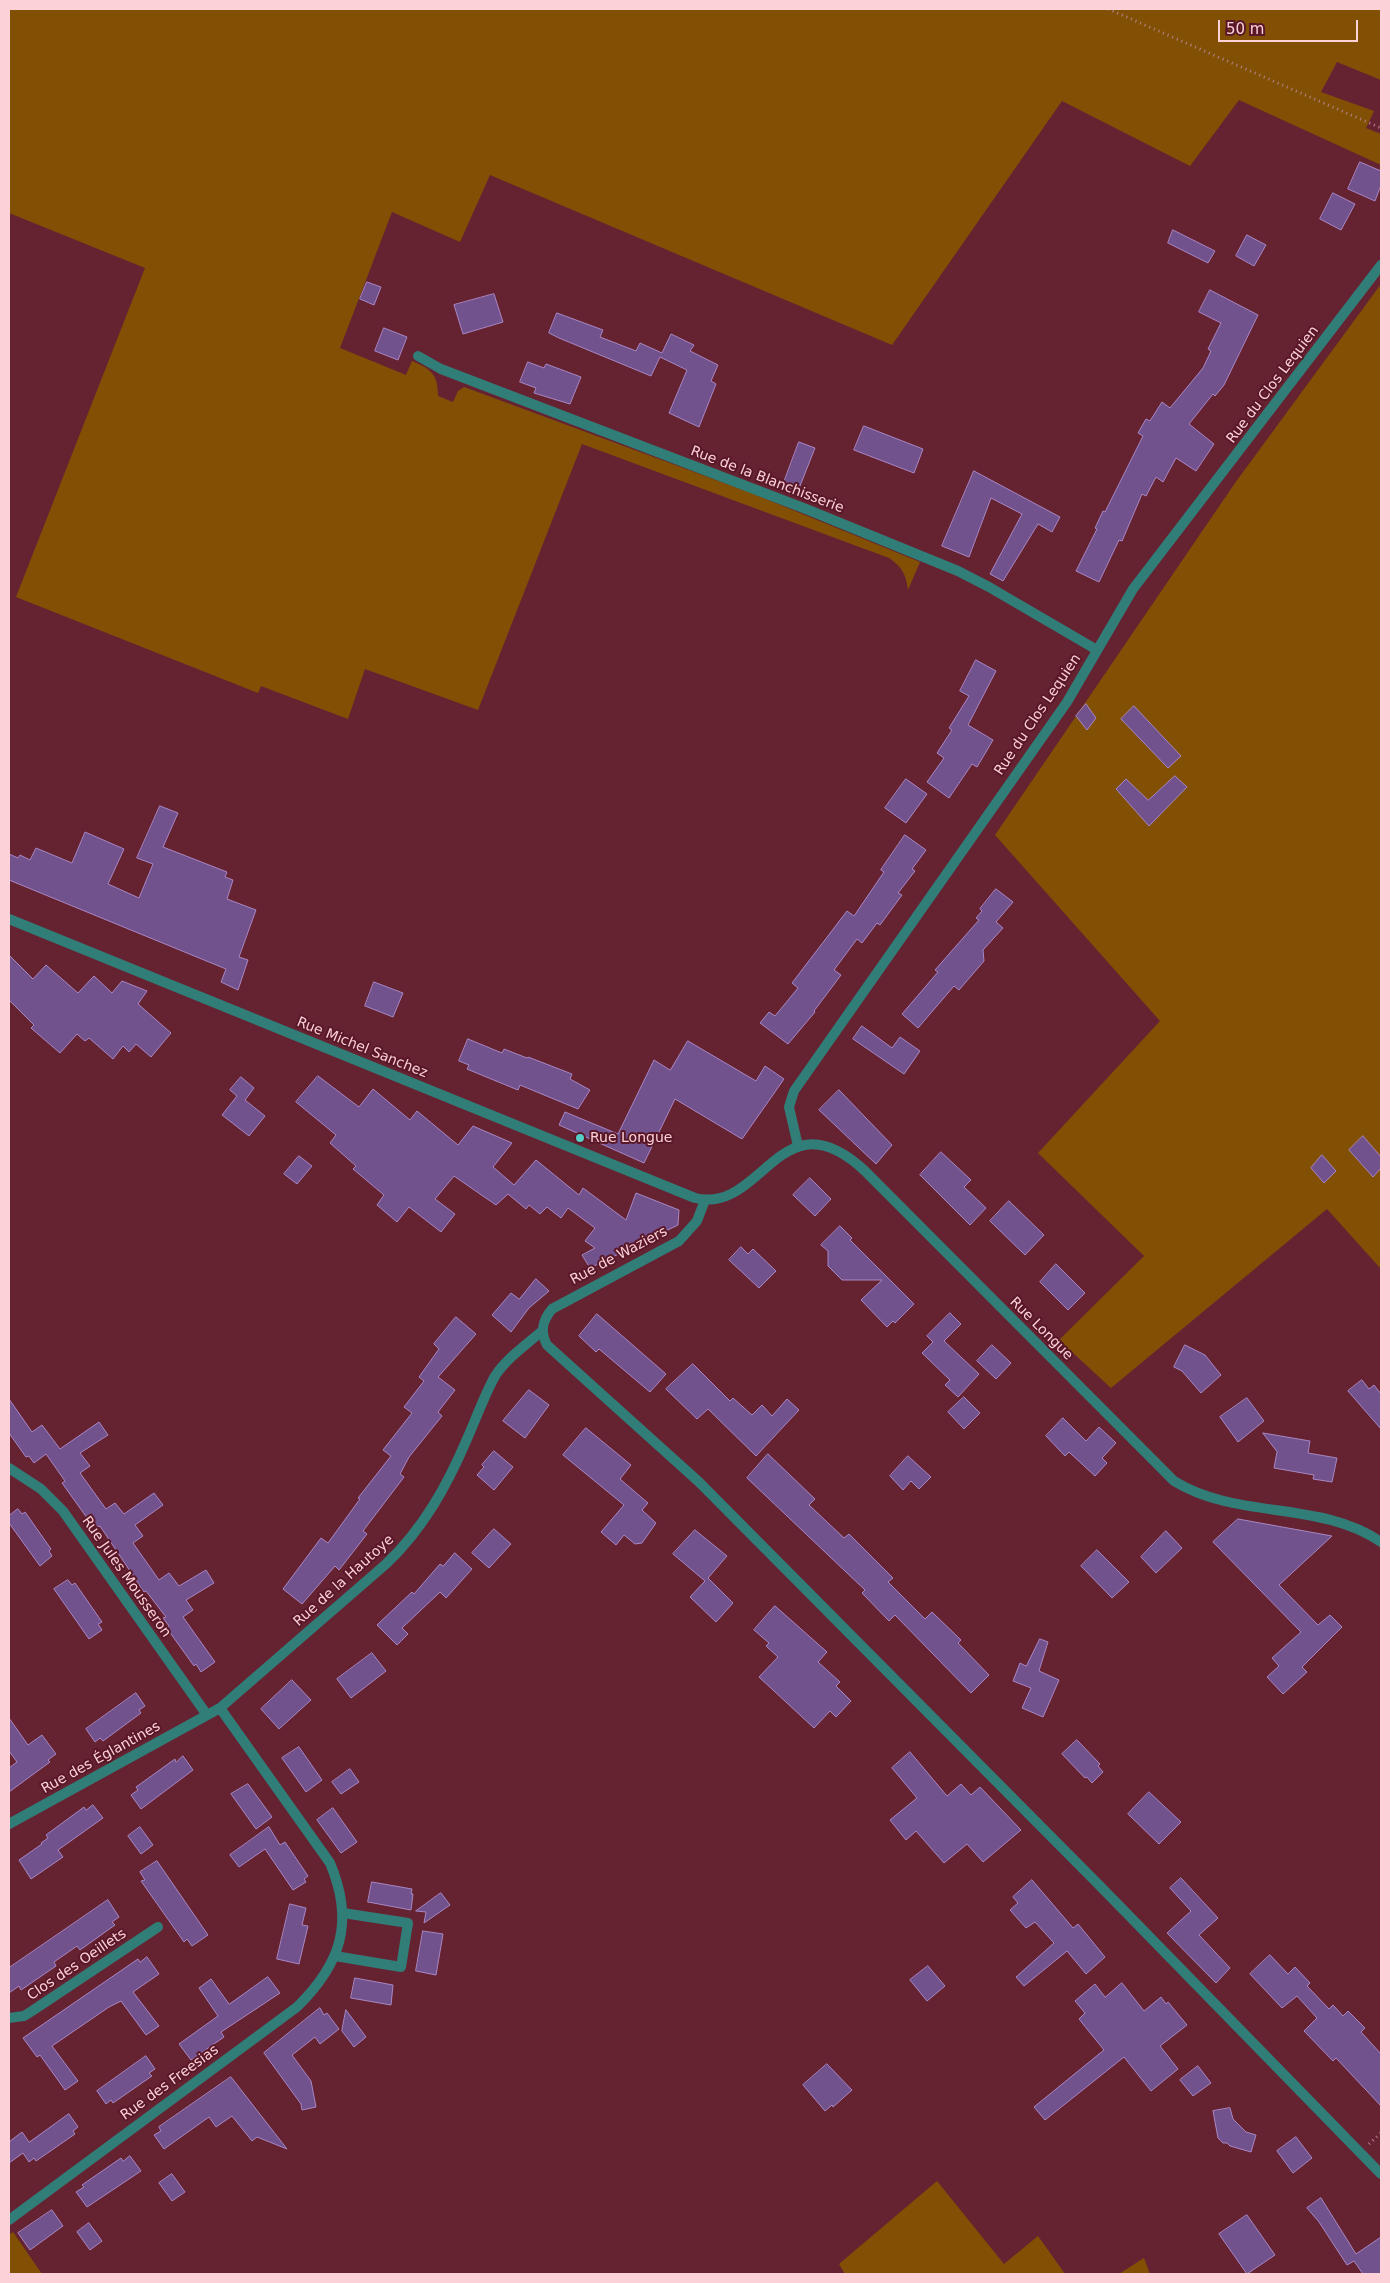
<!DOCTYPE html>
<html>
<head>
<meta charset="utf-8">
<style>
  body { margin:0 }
  #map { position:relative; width:1390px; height:2283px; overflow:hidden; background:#652332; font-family:"DejaVu Sans",sans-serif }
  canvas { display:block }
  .frame { position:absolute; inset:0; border:10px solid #fcd1d7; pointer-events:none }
  .scale { position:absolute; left:1218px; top:20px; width:140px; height:22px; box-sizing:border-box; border:2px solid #fcd1d7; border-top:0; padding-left:6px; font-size:15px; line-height:18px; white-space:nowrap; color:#fcd1d7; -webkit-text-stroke:4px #591728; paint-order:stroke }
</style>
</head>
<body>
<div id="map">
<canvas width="1390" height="2283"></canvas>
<div class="frame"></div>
<div class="scale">50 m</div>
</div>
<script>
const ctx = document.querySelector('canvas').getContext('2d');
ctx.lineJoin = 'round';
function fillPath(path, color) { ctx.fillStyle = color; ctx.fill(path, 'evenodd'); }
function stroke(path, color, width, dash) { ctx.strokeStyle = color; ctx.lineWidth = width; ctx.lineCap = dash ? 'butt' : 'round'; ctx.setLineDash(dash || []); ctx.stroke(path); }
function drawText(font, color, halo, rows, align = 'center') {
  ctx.font = font + ' "DejaVu Sans",sans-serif'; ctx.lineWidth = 4; ctx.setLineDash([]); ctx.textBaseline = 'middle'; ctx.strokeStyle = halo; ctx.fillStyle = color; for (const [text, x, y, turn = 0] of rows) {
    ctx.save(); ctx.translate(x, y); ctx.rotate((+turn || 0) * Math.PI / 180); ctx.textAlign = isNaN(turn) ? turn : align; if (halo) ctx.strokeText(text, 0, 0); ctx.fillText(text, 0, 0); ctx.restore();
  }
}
fillPath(new Path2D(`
  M 9,9 L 1381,9 L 1381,80 L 1337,62 L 1321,92 L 1374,111 L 1366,128 L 1381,134 L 1381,165 L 1239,100 L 1190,166 L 1062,101 L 892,345 L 490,175 L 460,242 L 392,212 L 340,348 L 406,375 L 412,361 C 431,369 438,374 438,396 L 453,402 L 458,391 L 464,387 L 751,493 L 920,562 L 908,590 C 906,574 902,567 889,558 L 582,444 L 478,710 L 365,669 L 348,719 L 261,686 L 258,693 L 16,597 L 145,268 L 9,213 Z
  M 1381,284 L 1381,1269 L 1327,1209 L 1111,1388 L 1059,1340 L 1144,1256 L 1038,1153 L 1160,1021 L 995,835 L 1235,483 Z
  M 937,2181 L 1004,2264 L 1038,2236 L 1065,2274 L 845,2274 L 839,2264 Z
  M 13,2232 L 42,2274 L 9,2274 L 9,2235 Z
  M 1144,2258 L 1150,2274 L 1119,2274 Z`), '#815004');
const building = new Path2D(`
  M 1360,162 L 1381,171 L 1381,185 L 1375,201 L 1348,189 Z
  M 1333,193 L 1355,204 L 1341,230 L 1320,219 Z
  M 1173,230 L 1215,251 L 1208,263 L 1168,243 Z
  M 1247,235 L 1266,245 L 1254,266 L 1236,256 Z
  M 367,282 L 381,287 L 374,305 L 360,299 Z
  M 1210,290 L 1258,315 L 1224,385 L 1215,396 L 1213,394 L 1189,424 L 1214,444 L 1196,471 L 1176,458 L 1163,482 L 1156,477 L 1146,496 L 1142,494 L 1122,541 L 1119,540 L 1099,582 L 1076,571 L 1097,529 L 1095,528 L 1103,511 L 1105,512 L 1143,436 L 1138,433 L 1146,419 L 1150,421 L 1162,402 L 1170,408 L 1203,368 L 1211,351 L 1208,349 L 1221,323 L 1199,312 Z
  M 494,294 L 503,322 L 463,334 L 454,305 Z
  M 557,313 L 603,330 L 600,337 L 636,351 L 640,343 L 662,353 L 671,334 L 694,345 L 690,351 L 718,365 L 711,381 L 716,384 L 699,427 L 669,413 L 687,370 L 660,357 L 651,376 L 559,338 L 549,333 Z
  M 384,328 L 407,337 L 398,360 L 375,351 Z
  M 528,362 L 544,368 L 546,364 L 581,377 L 570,404 L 534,393 L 536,388 L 520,382 Z
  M 864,426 L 923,449 L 914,473 L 854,450 Z
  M 799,442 L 815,448 L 798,491 L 783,485 Z
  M 974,471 L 1060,517 L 1052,532 L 1038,524 L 1003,581 L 990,574 L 1022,514 L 991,498 L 969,557 L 942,546 Z
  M 976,660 L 996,671 L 968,725 L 993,740 L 977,767 L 972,764 L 949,798 L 927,782 L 944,758 L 937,753 L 952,730 L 949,728 L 969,696 L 960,691 Z
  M 1086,704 L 1096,718 L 1087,730 L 1076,716 Z
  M 1134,706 L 1181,756 L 1168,768 L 1121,719 Z
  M 1175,776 L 1187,787 L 1149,826 L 1116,789 L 1126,779 L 1148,800 Z
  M 906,779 L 927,794 L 906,823 L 885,808 Z
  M 160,806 L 178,813 L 163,847 L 227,872 L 225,877 L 233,880 L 227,899 L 256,910 L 239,957 L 248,960 L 238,990 L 221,982 L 226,969 L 9,880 L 9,854 L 18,858 L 20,855 L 30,860 L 36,848 L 72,863 L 85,832 L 124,849 L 108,884 L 139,898 L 153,864 L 137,858 Z
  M 905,835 L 926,850 L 912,869 L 915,871 L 898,893 L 902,895 L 880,925 L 877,923 L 862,943 L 857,939 L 834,970 L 841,975 L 814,1011 L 815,1012 L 788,1044 L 760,1023 L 769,1012 L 775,1016 L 798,988 L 792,983 L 847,911 L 854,916 L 884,872 L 881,870 Z
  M 996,889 L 1013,902 L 996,922 L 1003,928 L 983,950 L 984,961 L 959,990 L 954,986 L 918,1028 L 902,1014 L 938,972 L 935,970 L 979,920 L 976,918 L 982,911 L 980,909 Z
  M 9,955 L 33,979 L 46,965 L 78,993 L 94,976 L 112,993 L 122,981 L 147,991 L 138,1004 L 171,1033 L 151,1057 L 136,1044 L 129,1052 L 123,1046 L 113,1059 L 89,1038 L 85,1041 L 77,1034 L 60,1053 L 31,1028 L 34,1025 L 9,1000 Z
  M 374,982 L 403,993 L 393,1017 L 365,1006 Z
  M 862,1026 L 892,1048 L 900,1037 L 920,1051 L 904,1074 L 853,1039 Z
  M 468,1039 L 502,1053 L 504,1049 L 527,1058 L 528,1057 L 572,1074 L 570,1079 L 590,1090 L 578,1109 L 520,1085 L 518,1090 L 479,1074 L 467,1069 L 469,1065 L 459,1061 Z
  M 688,1041 L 756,1081 L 765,1066 L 784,1079 L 742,1139 L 675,1099 L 644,1163 L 559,1125 L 565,1112 L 618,1134 L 654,1060 L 670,1070 Z
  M 318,1076 L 359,1107 L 373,1089 L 410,1120 L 417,1111 L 458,1145 L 473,1126 L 512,1143 L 493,1167 L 514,1185 L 536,1160 L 579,1195 L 583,1188 L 626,1220 L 636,1193 L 679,1210 L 678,1225 L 590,1268 L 582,1255 L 595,1248 L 585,1241 L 595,1228 L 568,1208 L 561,1218 L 547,1207 L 540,1214 L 529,1205 L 526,1209 L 508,1194 L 496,1205 L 454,1176 L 435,1199 L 455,1214 L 441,1232 L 409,1207 L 397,1222 L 377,1205 L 384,1195 L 353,1169 L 356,1166 L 330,1143 L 336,1135 L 296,1102 Z
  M 241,1077 L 254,1088 L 245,1100 L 265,1116 L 249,1136 L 222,1115 L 237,1096 L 230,1090 Z
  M 839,1090 L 892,1145 L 876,1164 L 819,1110 Z
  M 1363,1136 L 1381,1157 L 1381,1168 L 1373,1177 L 1349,1150 Z
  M 941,1152 L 971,1180 L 964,1187 L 986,1208 L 970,1225 L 920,1175 Z
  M 1322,1155 L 1336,1171 L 1324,1183 L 1311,1168 Z
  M 299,1156 L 312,1166 L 297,1184 L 284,1174 Z
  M 810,1178 L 831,1199 L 815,1216 L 793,1195 Z
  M 1009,1201 L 1044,1235 L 1025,1255 L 990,1221 Z
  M 840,1226 L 852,1238 L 850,1240 L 914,1304 L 895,1323 L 893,1321 L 887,1327 L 861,1300 L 882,1280 L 842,1280 L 828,1266 L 828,1251 L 821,1245 Z
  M 741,1247 L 748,1254 L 753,1249 L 776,1271 L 759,1288 L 729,1260 Z
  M 1056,1264 L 1085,1293 L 1068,1310 L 1040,1282 Z
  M 536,1279 L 549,1291 L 529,1308 L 511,1332 L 492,1315 L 511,1293 L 519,1299 Z
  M 950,1313 L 961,1324 L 944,1341 L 979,1374 L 958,1397 L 945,1385 L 950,1380 L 922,1353 L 933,1342 L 927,1336 Z
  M 597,1314 L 666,1374 L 650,1392 L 599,1349 L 596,1352 L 579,1336 Z
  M 456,1317 L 476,1334 L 438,1377 L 455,1390 L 438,1412 L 442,1416 L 409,1457 L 400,1474 L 404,1477 L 363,1531 L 367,1534 L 339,1570 L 335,1566 L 302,1604 L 283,1589 L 321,1538 L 328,1543 L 360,1499 L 358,1498 L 391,1456 L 383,1450 L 412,1413 L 404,1407 L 424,1381 L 419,1377 L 439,1349 L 434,1344 Z
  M 992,1345 L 1011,1363 L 996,1379 L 977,1361 Z
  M 1185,1345 L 1205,1355 L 1221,1375 L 1201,1393 L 1182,1371 L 1174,1367 Z
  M 693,1364 L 730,1401 L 733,1398 L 752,1415 L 762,1405 L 772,1416 L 787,1399 L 799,1410 L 756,1456 L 708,1409 L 697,1419 L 666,1389 Z
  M 1362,1380 L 1369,1389 L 1374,1385 L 1381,1394 L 1381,1429 L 1348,1391 Z
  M 529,1390 L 549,1405 L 525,1438 L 503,1421 Z
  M 964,1397 L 980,1413 L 964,1429 L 948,1412 Z
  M 1247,1398 L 1264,1421 L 1238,1442 L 1220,1417 Z
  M 9,1399 L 32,1432 L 42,1425 L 60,1449 L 99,1422 L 108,1435 L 80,1453 L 90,1466 L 80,1473 L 106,1509 L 115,1503 L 124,1514 L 154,1493 L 163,1505 L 135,1525 L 143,1536 L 133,1543 L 159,1580 L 169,1573 L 179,1586 L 206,1570 L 214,1583 L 186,1600 L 193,1610 L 183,1617 L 215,1662 L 201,1672 L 196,1664 L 194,1666 L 166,1627 L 169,1626 L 163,1618 L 166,1617 L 146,1591 L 144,1592 L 100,1526 L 98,1527 L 92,1520 L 90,1522 L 62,1483 L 65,1481 L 46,1454 L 34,1463 L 29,1456 L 26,1457 L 9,1433 Z
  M 1063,1418 L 1086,1441 L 1099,1427 L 1116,1443 L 1102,1458 L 1107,1463 L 1095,1476 L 1069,1452 L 1065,1456 L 1046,1436 Z
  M 586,1428 L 631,1465 L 620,1479 L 648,1503 L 642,1510 L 656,1523 L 642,1543 L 635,1544 L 624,1535 L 616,1545 L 601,1532 L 624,1505 L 563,1455 Z
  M 1263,1433 L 1310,1441 L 1308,1453 L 1337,1458 L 1332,1482 L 1313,1479 L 1314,1475 L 1274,1468 L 1277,1452 Z
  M 494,1451 L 513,1467 L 494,1490 L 477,1475 L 484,1467 L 482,1465 Z
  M 768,1454 L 815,1499 L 809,1505 L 844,1538 L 849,1534 L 893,1578 L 888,1582 L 925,1619 L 932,1612 L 961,1640 L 958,1643 L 989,1675 L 971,1693 L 895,1615 L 889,1621 L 862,1593 L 865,1590 L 747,1478 Z
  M 908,1456 L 931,1477 L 919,1489 L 911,1481 L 903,1490 L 890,1476 Z
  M 18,1509 L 22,1514 L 25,1512 L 51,1549 L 49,1551 L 52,1556 L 40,1566 L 9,1523 L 9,1516 Z
  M 1238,1519 L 1332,1536 L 1279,1585 L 1318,1625 L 1330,1615 L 1342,1627 L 1302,1667 L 1307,1672 L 1283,1694 L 1267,1677 L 1279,1666 L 1272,1658 L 1301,1632 L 1213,1542 Z
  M 494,1529 L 511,1544 L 489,1568 L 472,1553 Z
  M 695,1530 L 727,1556 L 708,1578 L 733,1603 L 716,1622 L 690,1597 L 705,1581 L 673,1554 Z
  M 1166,1531 L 1182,1548 L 1156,1573 L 1141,1557 Z
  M 1097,1550 L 1129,1582 L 1112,1598 L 1081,1566 Z
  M 455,1553 L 472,1569 L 446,1598 L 440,1592 L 402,1628 L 408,1634 L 397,1645 L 377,1625 L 412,1592 L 414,1594 L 440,1564 L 443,1566 Z
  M 68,1580 L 72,1585 L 75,1583 L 102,1622 L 98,1624 L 102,1630 L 89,1639 L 54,1589 Z
  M 775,1606 L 827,1652 L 818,1662 L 840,1682 L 836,1686 L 851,1701 L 836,1717 L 830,1711 L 814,1728 L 759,1677 L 778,1657 L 766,1646 L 769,1643 L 754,1630 Z
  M 1040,1639 L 1048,1642 L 1039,1671 L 1059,1680 L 1043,1717 L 1022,1708 L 1031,1688 L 1013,1681 L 1020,1663 L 1026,1666 Z
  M 372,1653 L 386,1671 L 351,1698 L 337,1679 Z
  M 292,1680 L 311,1700 L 279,1729 L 261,1709 Z
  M 136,1693 L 145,1706 L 139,1710 L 141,1713 L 103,1741 L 100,1738 L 95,1742 L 86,1729 Z
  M 9,1718 L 28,1745 L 42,1735 L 56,1754 L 48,1760 L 50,1762 L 9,1792 L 9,1768 L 17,1762 L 9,1751 Z
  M 1077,1740 L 1100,1764 L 1098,1766 L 1103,1772 L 1092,1783 L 1087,1777 L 1085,1778 L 1062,1754 Z
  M 299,1747 L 322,1780 L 306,1792 L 282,1758 Z
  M 910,1752 L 947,1796 L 961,1784 L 971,1795 L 980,1787 L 1021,1830 L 983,1862 L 967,1844 L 944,1863 L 916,1831 L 906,1840 L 890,1820 L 917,1798 L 892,1768 Z
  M 183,1756 L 193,1770 L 141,1809 L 131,1795 L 138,1790 L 136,1787 L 175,1759 L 176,1762 Z
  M 350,1769 L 359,1782 L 341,1794 L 332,1782 Z
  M 248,1784 L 272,1817 L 256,1829 L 231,1794 Z
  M 1149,1792 L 1181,1822 L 1159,1844 L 1128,1814 Z
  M 93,1805 L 103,1818 L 58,1850 L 63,1857 L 31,1879 L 19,1860 L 42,1844 L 41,1843 L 48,1838 L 46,1835 L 84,1807 L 86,1810 Z
  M 333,1808 L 357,1842 L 341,1853 L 317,1820 Z
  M 140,1827 L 153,1845 L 141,1854 L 128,1836 Z
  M 269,1827 L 280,1845 L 285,1842 L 308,1876 L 304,1879 L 306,1882 L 293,1890 L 265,1849 L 239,1867 L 230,1855 Z
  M 157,1861 L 208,1935 L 192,1946 L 187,1939 L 184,1942 L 141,1881 L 145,1880 L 140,1872 Z
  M 1181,1878 L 1218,1918 L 1199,1935 L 1230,1968 L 1216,1983 L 1167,1933 L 1191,1911 L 1170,1888 Z
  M 1032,1880 L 1073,1928 L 1078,1924 L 1105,1957 L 1086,1974 L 1067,1951 L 1024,1986 L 1016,1977 L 1054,1943 L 1035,1922 L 1026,1928 L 1010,1910 L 1018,1903 L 1013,1897 Z
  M 372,1882 L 412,1889 L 411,1894 L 413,1894 L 411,1910 L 368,1902 Z
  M 441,1893 L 450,1905 L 424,1923 L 426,1912 L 416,1911 Z
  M 108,1900 L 119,1917 L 112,1922 L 115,1925 L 80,1950 L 77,1946 L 54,1962 L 56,1966 L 21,1990 L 19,1986 L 9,1993 L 9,1968 Z
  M 290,1904 L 306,1908 L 302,1925 L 308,1926 L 299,1964 L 277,1959 Z
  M 423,1931 L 443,1934 L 436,1975 L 416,1971 Z
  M 1270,1955 L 1288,1974 L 1295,1967 L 1310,1983 L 1307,1986 L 1329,2009 L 1333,2005 L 1343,2016 L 1348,2011 L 1365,2028 L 1361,2032 L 1381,2054 L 1381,2106 L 1336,2058 L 1333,2061 L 1304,2031 L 1317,2018 L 1297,1996 L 1282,2008 L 1250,1974 Z
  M 147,1957 L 159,1974 L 133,1992 L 159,2026 L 146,2035 L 121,2001 L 109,2007 L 52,2046 L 78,2081 L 65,2090 L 40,2055 L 37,2057 L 23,2038 L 138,1959 L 140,1962 Z
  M 928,1966 L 945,1986 L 927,2001 L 910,1980 Z
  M 268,1977 L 280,1993 L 221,2032 L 224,2037 L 191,2060 L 179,2044 L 218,2016 L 199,1988 L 211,1979 L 229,2004 Z
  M 355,1978 L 393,1985 L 391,2005 L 351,1998 Z
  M 1122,1983 L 1144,2011 L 1161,1997 L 1166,2004 L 1168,2002 L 1187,2025 L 1160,2046 L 1178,2069 L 1151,2091 L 1124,2057 L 1045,2120 L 1034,2107 L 1104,2050 L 1079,2019 L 1085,2013 L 1075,2001 L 1095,1984 L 1105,1997 Z
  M 320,2008 L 324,2015 L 327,2013 L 339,2029 L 320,2044 L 315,2037 L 292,2055 L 311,2081 L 316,2107 L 302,2110 L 301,2104 L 264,2053 Z
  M 346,2010 L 366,2037 L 354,2047 L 342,2031 Z
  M 146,2056 L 155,2069 L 149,2073 L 152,2076 L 113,2103 L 111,2100 L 106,2104 L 97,2091 Z
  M 827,2064 L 852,2090 L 833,2107 L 832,2105 L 825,2111 L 803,2085 Z
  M 1198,2066 L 1211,2083 L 1193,2096 L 1180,2080 Z
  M 231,2077 L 287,2149 L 257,2137 L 252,2141 L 232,2116 L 216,2127 L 209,2117 L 164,2149 L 154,2135 L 161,2131 L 159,2127 Z
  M 1230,2108 L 1233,2119 L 1246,2132 L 1256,2135 L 1251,2152 L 1230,2146 L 1227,2143 L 1223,2143 L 1218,2138 L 1213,2111 Z
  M 69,2114 L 78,2127 L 73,2131 L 75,2134 L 36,2161 L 34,2158 L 29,2162 L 23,2153 L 9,2163 L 9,2142 L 22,2132 L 29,2142 Z
  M 1296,2137 L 1312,2158 L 1293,2173 L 1277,2151 Z
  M 130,2156 L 141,2171 L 87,2207 L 76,2192 L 84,2187 L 82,2185 L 121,2158 L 123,2161 Z
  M 172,2174 L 185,2192 L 172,2201 L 159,2183 Z
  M 1321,2198 L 1356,2254 L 1381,2237 L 1381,2274 L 1363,2274 L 1354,2261 L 1347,2265 L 1319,2222 L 1307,2208 Z
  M 52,2210 L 63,2226 L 30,2250 L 18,2233 Z
  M 1247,2215 L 1275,2255 L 1247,2274 L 1219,2234 Z
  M 89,2223 L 102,2241 L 90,2250 L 77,2232 Z`);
fillPath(building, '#72528c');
stroke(building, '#a887c4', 1);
stroke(new Path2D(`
  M 1108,9 L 1381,128
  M 1369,2144 L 1381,2133`), '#b7818b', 3, [1, 4]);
stroke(new Path2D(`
  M 335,1956 L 401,1967 L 408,1923 L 343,1913`), '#317d78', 10);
stroke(new Path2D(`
  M 418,356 L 441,369 L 806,509 L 958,571 L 989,587 L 1097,650
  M 9,919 L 695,1198 C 763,1215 780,1092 865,1171 L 1174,1481 C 1237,1520 1320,1500 1381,1542
  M 798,1146 L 789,1107 L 794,1091 L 1067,702 L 1133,589 L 1381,265
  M 705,1200 L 697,1221 L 679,1241 L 552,1309 C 542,1321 540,1332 547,1345 L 699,1482 L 1102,1888 L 1381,2174
  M 9,1468 L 41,1489 L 63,1511 L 207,1715
  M 9,1824 L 220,1708 L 386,1564 C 423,1529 447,1486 467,1439 C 476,1419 484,1396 495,1376 C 507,1358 526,1345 542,1331
  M 9,2018 L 24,2016 L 32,2011 L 158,1927
  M 9,2220 L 297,2007 C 341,1964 355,1922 330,1863 L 220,1708`), '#317d78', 10);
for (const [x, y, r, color] of [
  [580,1138,5,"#55cec5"]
]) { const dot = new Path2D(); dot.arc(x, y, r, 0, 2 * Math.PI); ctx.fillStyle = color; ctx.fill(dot); stroke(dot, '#591728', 2); }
drawText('14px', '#fcd1d7', '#591728', [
  ["Rue du Clos Lequien",1273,385,-53],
  ["Rue de la Blanchisserie",767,480,21],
  ["Rue du Clos Lequien",1038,715,-56],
  ["Rue Michel Sanchez",362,1048,22],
  ["Rue de Waziers",619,1256,-28],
  ["Rue Longue",1041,1329,45],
  ["Rue Jules Mousseron",126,1577,55],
  ["Rue de la Hautoye",344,1581,-42],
  ["Rue des Églantines",101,1758,-29],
  ["Clos des Oeillets",77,1965,-34],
  ["Rue des Freesias",170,2083,-36]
]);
drawText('14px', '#fcd1d7', '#591728', [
  ["Rue Longue",590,1138]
], 'left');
</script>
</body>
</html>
